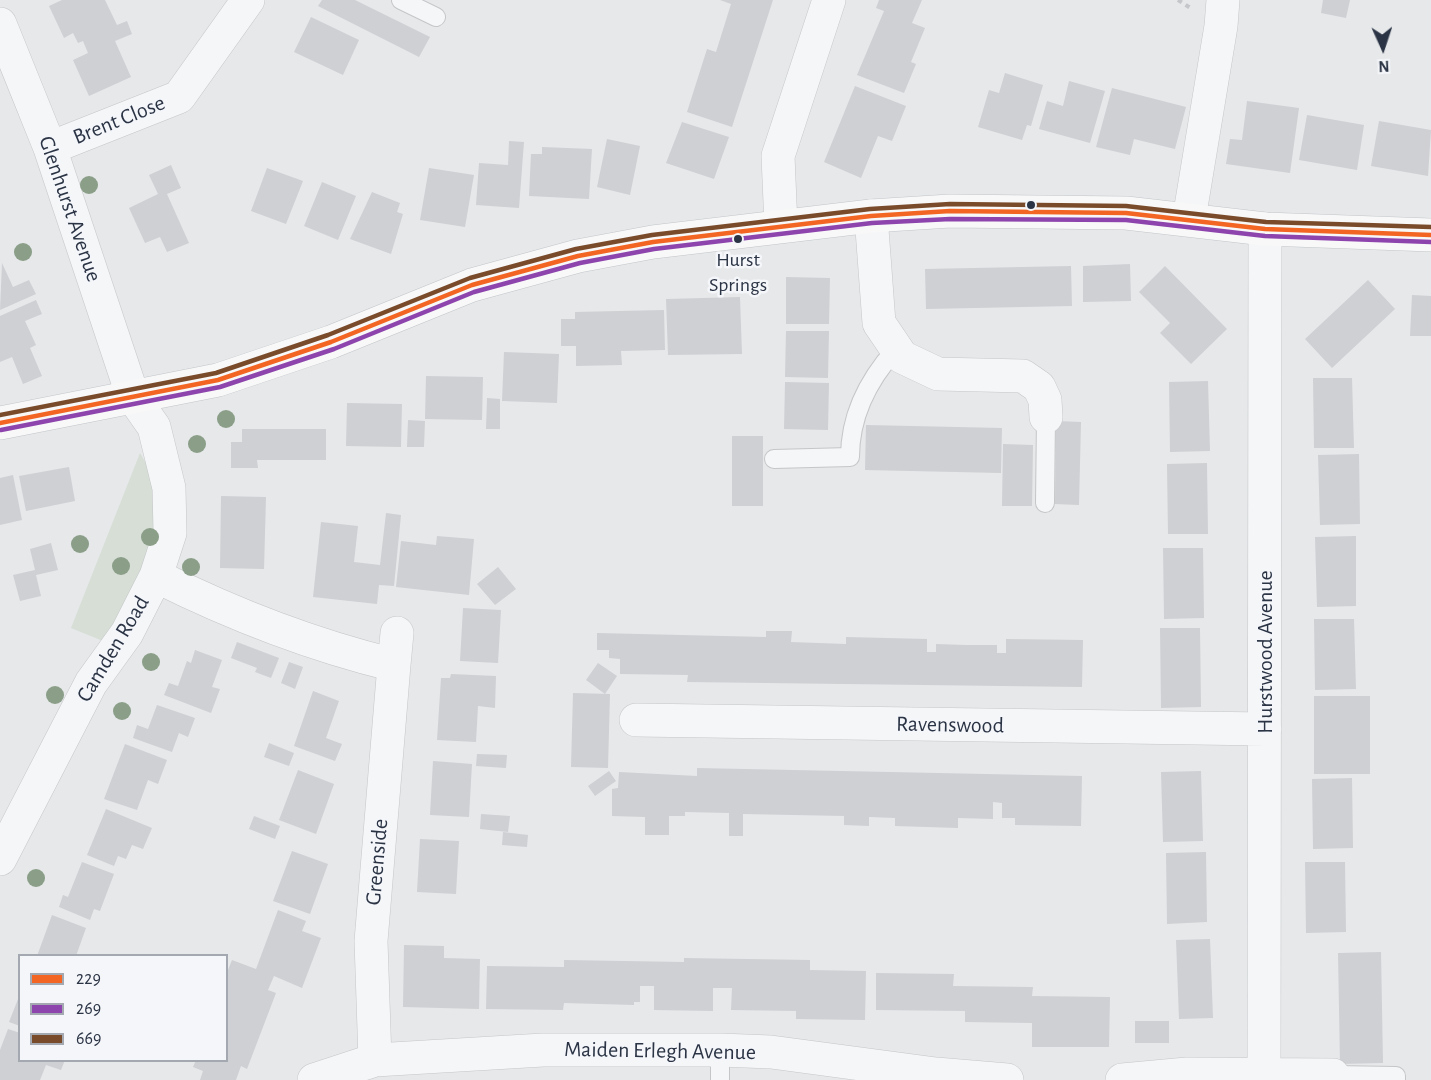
<!DOCTYPE html>
<html>
<head>
<meta charset="utf-8">
<style>
  body { margin:0 }
  #map { position:relative; width:1431px; height:1080px; overflow:hidden; background:#e6e8ea; font-family:"Alegreya Sans",sans-serif }
  canvas { display:block }
  .legend { position:absolute; left:18px; top:954px; width:210px; height:108px; box-sizing:border-box; background:#f4f6f9; border:2px solid #a4a8b1; margin:0; padding:8px 10px; list-style:none; font-size:18px; color:#2b3445 }
  .legend li { display:flex; align-items:center; gap:12px; height:30px }
  .legend b { width:30px; border:2px solid #a4a8b1 }
  .north { position:absolute; left:1353px; top:18px; width:60px; height:60px; -webkit-text-stroke:4px #f4f6f9; paint-order:stroke; rotate:177deg; font-size:16px; font-weight:700; line-height:24px; text-align:center; color:#2b3445 }
  .north::after { content:''; display:block; margin:auto; width:21px; height:27px; background:#2b3445; clip-path:polygon(50% 0,100% 100%,50% 72%,0 100%) }
</style>
</head>
<body>
<div id="map">
<canvas width="1431" height="1080"></canvas>
<ul class="legend">
<li><b style="height:8px;background:#f26522"></b>229</li>
<li><b style="height:8px;background:#8e44ad"></b>269</li>
<li><b style="height:8px;background:#7a4b2a"></b>669</li>
</ul>
<div class="north">N</div>
</div>
<script>
const ctx = document.querySelector('canvas').getContext('2d');
ctx.lineJoin = 'round';
function fillPath(path, color) { ctx.fillStyle = color; ctx.fill(path, 'evenodd'); }
function stroke(path, color, width, dash) { ctx.strokeStyle = color; ctx.lineWidth = width; ctx.lineCap = dash ? 'butt' : 'round'; ctx.setLineDash(dash || []); ctx.stroke(path); }
function drawText(font, color, halo, rows, align = 'center') {
  ctx.font = font + ' "Alegreya Sans",sans-serif'; ctx.lineWidth = 5; ctx.setLineDash([]); ctx.textBaseline = 'middle'; ctx.strokeStyle = halo; ctx.fillStyle = color; for (const [text, x, y, turn = 0] of rows) {
    ctx.save(); ctx.translate(x, y); ctx.rotate((+turn || 0) * Math.PI / 180); ctx.textAlign = isNaN(turn) ? turn : align; if (halo) ctx.strokeText(text, 0, 0); ctx.fillText(text, 0, 0); ctx.restore();
  }
}
fillPath(new Path2D(`
  M 140,453 L 155,479 L 162,523 L 108,643 L 71,628 Z`), '#d6ded6');
fillPath(new Path2D(`
  M 62,0 L 105,0 L 117,25 L 127,21 L 132,34 L 115,41 L 131,77 L 89,96 L 73,60 L 88,53 L 83,41 L 78,43 L 73,33 L 64,38 L 49,6 Z
  M 322,0 L 355,0 L 430,37 L 419,57 L 318,6 Z
  M 720,0 L 773,0 L 732,127 L 687,112 L 707,49 L 716,52 L 731,4 Z
  M 879,0 L 922,0 L 912,23 L 925,28 L 911,62 L 916,64 L 904,93 L 857,75 L 884,11 L 876,8 Z
  M 1323,0 L 1350,0 L 1346,18 L 1321,13 Z
  M 311,17 L 359,40 L 343,75 L 294,52 Z
  M 1005,73 L 1043,85 L 1031,126 L 1027,125 L 1022,140 L 978,127 L 989,90 L 999,93 Z
  M 1069,81 L 1105,91 L 1090,143 L 1039,129 L 1047,101 L 1063,106 Z
  M 855,86 L 906,106 L 892,141 L 878,136 L 861,178 L 824,162 Z
  M 1112,88 L 1186,107 L 1175,149 L 1134,139 L 1130,155 L 1096,147 Z
  M 1247,101 L 1299,108 L 1290,173 L 1226,164 L 1230,139 L 1242,140 Z
  M 1307,115 L 1364,125 L 1357,170 L 1299,160 Z
  M 1379,121 L 1431,130 L 1428,176 L 1371,166 Z
  M 682,122 L 729,137 L 714,179 L 666,163 Z
  M 607,139 L 640,146 L 630,195 L 597,187 Z
  M 509,141 L 524,142 L 519,208 L 476,205 L 479,163 L 508,165 Z
  M 542,147 L 592,149 L 589,199 L 529,196 L 531,154 L 542,154 Z
  M 171,165 L 181,188 L 167,194 L 189,243 L 167,252 L 160,237 L 145,243 L 129,208 L 158,194 L 149,175 Z
  M 267,168 L 303,181 L 286,224 L 251,211 Z
  M 429,168 L 474,175 L 465,227 L 420,220 Z
  M 322,182 L 356,196 L 338,240 L 304,226 Z
  M 372,192 L 400,203 L 397,212 L 403,214 L 391,254 L 350,239 Z
  M 2,263 L 13,287 L 29,280 L 36,294 L 0,310 Z
  M 1130,264 L 1131,301 L 1083,302 L 1083,266 Z
  M 1071,266 L 1072,306 L 926,309 L 925,269 Z
  M 1165,266 L 1227,329 L 1191,364 L 1160,333 L 1170,323 L 1139,292 Z
  M 786,277 L 830,278 L 829,324 L 786,324 Z
  M 1368,280 L 1395,309 L 1332,368 L 1305,339 Z
  M 1412,295 L 1431,296 L 1431,336 L 1410,336 Z
  M 740,297 L 742,354 L 668,355 L 666,299 Z
  M 36,300 L 42,314 L 25,321 L 36,345 L 30,348 L 42,376 L 23,384 L 12,357 L 0,362 L 0,316 Z
  M 664,310 L 665,350 L 621,351 L 622,365 L 576,366 L 576,346 L 561,346 L 561,319 L 575,319 L 575,312 Z
  M 786,331 L 829,331 L 828,378 L 785,377 Z
  M 504,352 L 559,354 L 557,403 L 502,401 Z
  M 426,376 L 483,377 L 482,420 L 425,419 Z
  M 1313,378 L 1352,378 L 1354,448 L 1314,448 Z
  M 1208,381 L 1210,451 L 1170,452 L 1169,382 Z
  M 785,382 L 829,383 L 828,430 L 784,429 Z
  M 487,398 L 500,399 L 500,429 L 486,429 Z
  M 347,403 L 402,404 L 401,447 L 346,446 Z
  M 408,420 L 425,421 L 424,447 L 407,447 Z
  M 1056,421 L 1081,422 L 1079,505 L 1055,504 Z
  M 866,425 L 1002,428 L 1001,473 L 865,470 Z
  M 242,429 L 326,429 L 326,460 L 257,460 L 258,468 L 231,468 L 231,442 L 242,442 Z
  M 732,436 L 763,436 L 763,506 L 732,506 Z
  M 1003,444 L 1033,445 L 1032,506 L 1002,506 Z
  M 1359,454 L 1360,524 L 1320,525 L 1318,455 Z
  M 1207,463 L 1208,534 L 1168,534 L 1167,464 Z
  M 69,467 L 75,501 L 26,511 L 19,476 Z
  M 13,475 L 22,520 L 0,525 L 0,478 Z
  M 221,496 L 266,497 L 264,569 L 220,568 Z
  M 386,513 L 401,515 L 394,586 L 379,585 L 377,604 L 313,597 L 321,522 L 358,526 L 354,562 L 380,565 Z
  M 437,536 L 474,539 L 469,595 L 396,587 L 401,541 L 436,545 Z
  M 1356,536 L 1356,606 L 1317,607 L 1315,537 Z
  M 51,543 L 58,570 L 36,575 L 41,596 L 20,601 L 13,575 L 35,570 L 30,549 Z
  M 1163,548 L 1203,548 L 1204,618 L 1164,619 Z
  M 498,567 L 516,589 L 495,605 L 477,584 Z
  M 463,608 L 501,610 L 498,663 L 460,661 Z
  M 1314,619 L 1354,619 L 1356,689 L 1315,690 Z
  M 1160,628 L 1200,628 L 1201,707 L 1161,708 Z
  M 766,631 L 792,631 L 791,642 L 846,644 L 846,637 L 927,639 L 927,652 L 936,652 L 936,644 L 966,645 L 997,645 L 997,653 L 1006,653 L 1006,639 L 1083,640 L 1082,687 L 687,682 L 688,675 L 620,674 L 620,659 L 609,658 L 609,650 L 597,650 L 597,633 L 766,637 Z
  M 237,642 L 279,658 L 271,678 L 255,672 L 257,668 L 231,658 Z
  M 195,650 L 222,660 L 212,687 L 220,689 L 211,713 L 164,695 L 169,683 L 178,686 L 187,661 L 191,663 Z
  M 289,662 L 303,667 L 295,689 L 281,683 Z
  M 598,663 L 617,676 L 605,694 L 586,680 Z
  M 451,674 L 496,676 L 495,708 L 478,706 L 476,742 L 437,740 L 441,678 L 450,678 Z
  M 313,691 L 339,701 L 326,738 L 342,744 L 335,761 L 294,746 Z
  M 573,693 L 610,694 L 608,768 L 571,767 Z
  M 1314,696 L 1370,696 L 1370,774 L 1314,774 Z
  M 157,705 L 195,718 L 188,737 L 179,733 L 172,752 L 133,738 L 137,725 L 148,729 Z
  M 269,743 L 294,753 L 289,766 L 264,757 Z
  M 125,744 L 167,760 L 158,784 L 148,780 L 137,810 L 104,799 Z
  M 477,754 L 507,755 L 506,768 L 476,766 Z
  M 433,761 L 472,764 L 469,817 L 430,815 Z
  M 697,768 L 1082,776 L 1081,826 L 1015,825 L 1015,818 L 1002,818 L 1002,803 L 993,802 L 993,819 L 958,818 L 958,828 L 895,826 L 895,818 L 869,817 L 869,826 L 844,825 L 844,816 L 743,814 L 743,836 L 729,836 L 729,813 L 685,812 L 685,816 L 669,816 L 669,835 L 645,835 L 645,817 L 612,816 L 612,789 L 618,788 L 619,772 L 697,776 Z
  M 298,770 L 334,784 L 316,834 L 279,820 Z
  M 609,771 L 616,781 L 595,796 L 588,786 Z
  M 1201,771 L 1203,841 L 1163,842 L 1161,772 Z
  M 1352,778 L 1353,848 L 1313,849 L 1312,779 Z
  M 106,809 L 152,828 L 143,849 L 132,845 L 126,859 L 118,856 L 114,866 L 87,855 Z
  M 481,814 L 510,816 L 508,832 L 480,829 Z
  M 254,816 L 280,826 L 275,839 L 249,829 Z
  M 503,832 L 528,835 L 527,847 L 502,845 Z
  M 420,839 L 459,841 L 456,894 L 417,892 Z
  M 292,851 L 328,864 L 310,914 L 273,901 Z
  M 1206,852 L 1207,922 L 1167,924 L 1166,853 Z
  M 82,862 L 114,874 L 100,911 L 94,909 L 90,920 L 59,907 L 63,895 L 68,897 Z
  M 1305,862 L 1345,862 L 1346,932 L 1306,933 Z
  M 278,910 L 306,921 L 302,931 L 321,938 L 302,988 L 274,976 L 268,990 L 276,993 L 247,1069 L 241,1066 L 236,1080 L 200,1080 L 203,1071 L 193,1067 L 196,1060 L 226,1060 L 226,975 L 232,960 L 256,969 Z
  M 52,915 L 86,928 L 76,956 L 37,956 Z
  M 1210,939 L 1213,1018 L 1179,1019 L 1176,940 Z
  M 404,945 L 444,946 L 444,958 L 480,959 L 479,1009 L 403,1007 Z
  M 1381,952 L 1383,1063 L 1340,1064 L 1338,953 Z
  M 684,958 L 810,960 L 810,970 L 866,971 L 865,1020 L 796,1019 L 796,1011 L 731,1010 L 732,988 L 713,988 L 713,1011 L 654,1010 L 654,986 L 640,986 L 640,1002 L 634,1002 L 634,1005 L 564,1003 L 563,1010 L 486,1009 L 487,966 L 564,967 L 564,960 L 684,962 Z
  M 876,973 L 954,974 L 953,986 L 1033,987 L 1032,996 L 1110,997 L 1109,1047 L 1032,1047 L 1032,1023 L 965,1022 L 965,1011 L 876,1010 Z
  M 20,994 L 20,1026 L 9,1022 Z
  M 1135,1021 L 1169,1021 L 1169,1043 L 1135,1043 Z
  M 8,1029 L 20,1033 L 20,1060 L 65,1060 L 61,1070 L 46,1065 L 40,1080 L 0,1080 L 0,1050 Z`), '#ced0d3');
const lane = new Path2D(`
  M 401,0 L 436,17
  M 774,459 L 850,457 C 850,416 869,379 896,349
  M 1045,503 L 1046,417
  M 1333,1075 L 1396,1076 L 1396,1080
  M 720,1080 L 720,1050`);
const street = new Path2D(`
  M 0,24 L 50,148 L 133,397 L 154,427 L 169,488 L 170,533 L 156,576 L 127,633 L 91,683 L 0,859
  M 50,148 L 179,97 L 248,0
  M 871,216 L 879,323 L 902,357 L 938,374 L 1023,376 L 1039,387 L 1045,400 L 1046,417
  M 1189,219 L 1221,26 L 1223,0
  M 781,226 L 778,156 L 829,0
  M 156,576 C 232,614 312,645 394,665 L 371,941 L 375,1060
  M 394,665 L 397,633
  M 636,720 L 1265,729
  M 1264,1074 L 1265,229
  M 314,1080 L 375,1060 L 543,1050 L 720,1050 L 771,1052 L 936,1074 L 1007,1080
  M 1122,1080 L 1187,1074 L 1333,1075`);
const primary = new Path2D(`
  M 0,423 L 218,380 L 331,342 L 472,285 L 578,256 L 653,242 L 871,216 L 950,211 L 1126,213 L 1265,229 L 1431,235`);
stroke(lane, '#c4c6c8', 20);
stroke(street, '#c4c6c8', 34);
stroke(primary, '#c2c5c8', 34);
stroke(new Path2D(`
  M 1178,0 L 1192,9`), '#c5c6ca', 4, [4.5, 4.5]);
stroke(lane, '#f5f6f7', 18);
stroke(street, '#f5f6f7', 33);
stroke(primary, '#f8f8f8', 33);
stroke(new Path2D(`
  M 0,423 L 218,380 L 331,342 L 472,285 L 578,256 L 653,242 L 871,216 L 950,211 L 1126,213 L 1265,229 L 1431,235`), '#f26522', 4.5);
stroke(new Path2D(`
  M 1,430 L 220,387 L 334,349 L 474,292 L 580,263 L 654,249 L 872,223 L 950,219 L 1126,220 L 1265,236 L 1431,242`), '#8e44ad', 4.5);
stroke(new Path2D(`
  M 0,415 L 216,373 L 328,335 L 470,278 L 576,249 L 652,235 L 870,209 L 950,204 L 1126,206 L 1266,222 L 1431,227`), '#7a4b2a', 4.5);
ctx.fillStyle = '#8a9e88';
for (const [x, y] of [
  [89,185],
  [23,252],
  [226,419],
  [197,444],
  [150,537],
  [80,544],
  [121,566],
  [191,567],
  [151,662],
  [55,695],
  [122,711],
  [36,878]
]) { ctx.beginPath(); ctx.arc(x, y, 9, 0, 2 * Math.PI); ctx.fill(); }
for (const [x, y, r, color] of [
  [1031,205,5,"#2b3445"],
  [738,239,5,"#2b3445"]
]) { const dot = new Path2D(); dot.arc(x, y, r, 0, 2 * Math.PI); ctx.fillStyle = color; ctx.fill(dot); stroke(dot, '#f4f6f9', 2); }
drawText('20px', '#2b3445', '#f4f6f9', [
  ["Hurst",738,260],
  ["Springs",738,285]
]);
drawText('22px', '#2b3445', '#f4f6f9', [
  ["Brent Close",119,120,-22],
  ["Glenhurst Avenue",70,209,71],
  ["Camden Road",113,649,-59],
  ["Hurstwood Avenue",1265,652,-90],
  ["Ravenswood",950,725,1],
  ["Greenside",377,862,-85],
  ["Maiden Erlegh Avenue",660,1051,1]
]);
</script>
</body>
</html>
